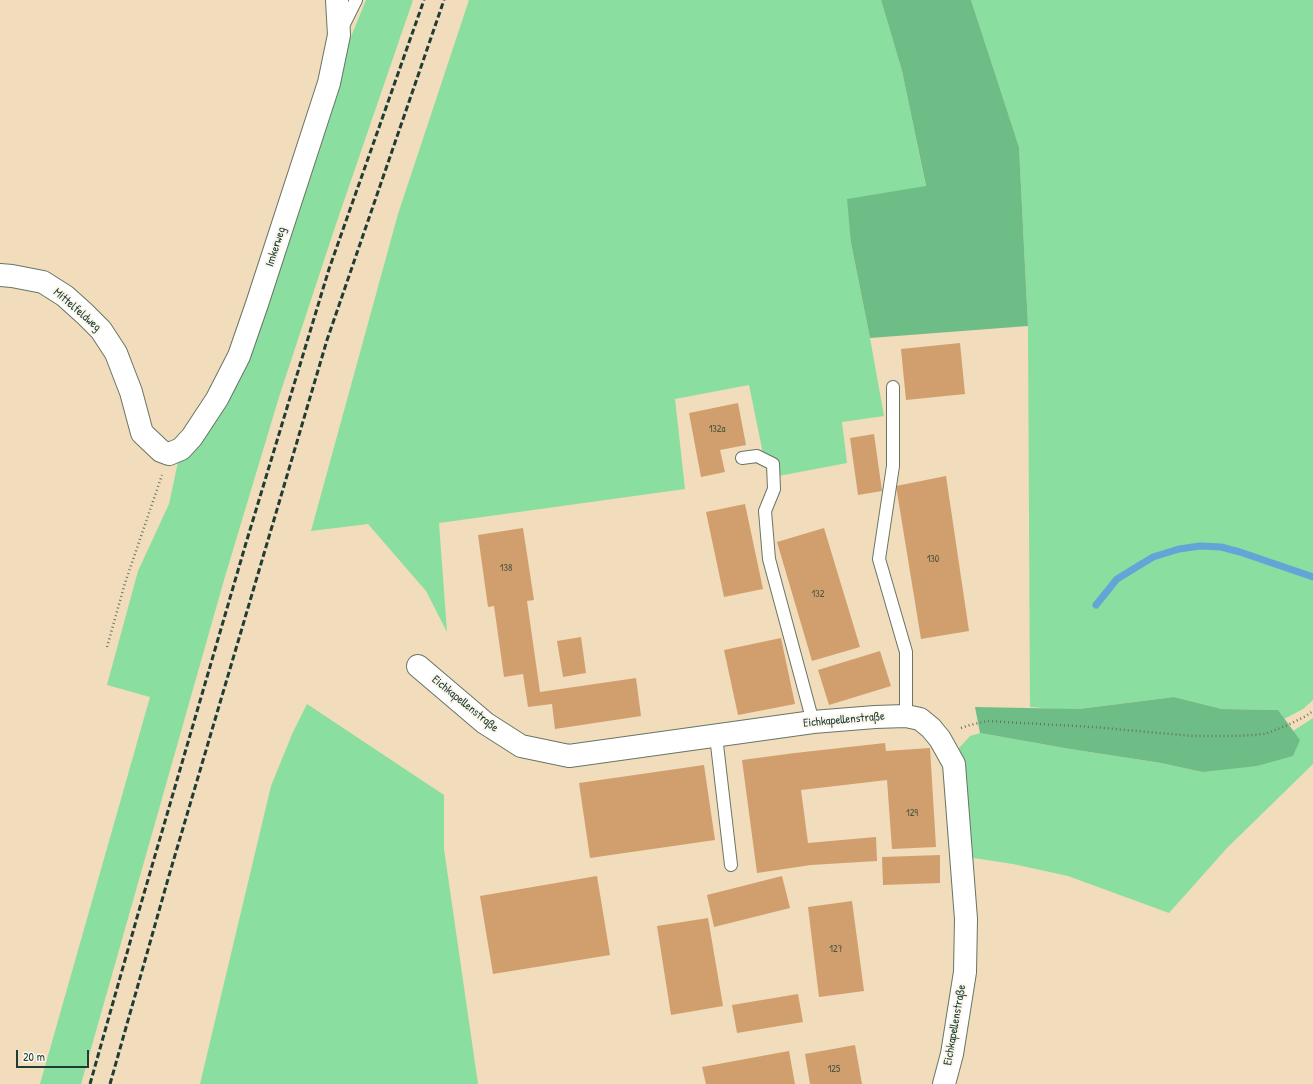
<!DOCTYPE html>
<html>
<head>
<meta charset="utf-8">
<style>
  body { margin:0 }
  #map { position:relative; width:1313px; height:1084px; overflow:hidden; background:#f1dcbc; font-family:"Patrick Hand",sans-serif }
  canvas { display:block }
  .scale { position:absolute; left:16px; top:1050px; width:73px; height:18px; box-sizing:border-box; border:2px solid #1f3d34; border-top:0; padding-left:5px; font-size:12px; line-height:14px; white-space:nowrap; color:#1f3d34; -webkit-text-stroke:3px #fbf7ec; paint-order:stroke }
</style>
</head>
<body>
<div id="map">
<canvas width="1313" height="1084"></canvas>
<div class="scale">20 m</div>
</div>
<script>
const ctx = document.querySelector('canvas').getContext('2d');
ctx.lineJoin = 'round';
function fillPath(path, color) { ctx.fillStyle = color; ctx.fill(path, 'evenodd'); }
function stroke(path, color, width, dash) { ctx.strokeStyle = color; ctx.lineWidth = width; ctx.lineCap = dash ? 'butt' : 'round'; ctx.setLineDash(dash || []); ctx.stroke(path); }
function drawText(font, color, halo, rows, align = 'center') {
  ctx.font = font + ' "Patrick Hand",sans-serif'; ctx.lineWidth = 4; ctx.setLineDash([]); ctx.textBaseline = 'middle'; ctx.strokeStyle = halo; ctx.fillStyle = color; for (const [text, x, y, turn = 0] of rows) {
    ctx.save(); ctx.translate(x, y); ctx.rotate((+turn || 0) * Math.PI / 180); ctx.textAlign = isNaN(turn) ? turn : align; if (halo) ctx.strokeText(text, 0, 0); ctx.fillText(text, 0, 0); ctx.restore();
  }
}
fillPath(new Path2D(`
  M 366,0 L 413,0 L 335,227 L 279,397 L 224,580 L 81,1084 L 40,1084 L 150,697 L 107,685 L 138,571 L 169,504 L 178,462 L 227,406 L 256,333 L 336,94 L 350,39 Z
  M 469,0 L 881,0 L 902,71 L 926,187 L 851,243 L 870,338 L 884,416 L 842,422 L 847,463 L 768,478 L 749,385 L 675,399 L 685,489 L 439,523 L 447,632 L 426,591 L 368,524 L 311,531 L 398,214 Z
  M 971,0 L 1313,0 L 1313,700 L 1303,709 L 1284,719 L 1278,710 L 1222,709 L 1174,697 L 1079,709 L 1058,709 L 1030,707 L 1028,326 L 1019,147 Z
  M 307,704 L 444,795 L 444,849 L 478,1084 L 200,1084 L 271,786 L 293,732 Z
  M 1313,718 L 1313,764 L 1227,848 L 1169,913 L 1068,876 L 1013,864 L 967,857 L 960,779 L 959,748 L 970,736 L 980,733 L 1070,749 L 1161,763 L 1202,772 L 1300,740 L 1293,731 Z`), '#8ade9f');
fillPath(new Path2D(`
  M 881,0 L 971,0 L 1019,147 L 1028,326 L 870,338 L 851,243 L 847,199 L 926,186 L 902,71 Z
  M 1174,697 L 1222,709 L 1278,710 L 1300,740 L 1293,756 L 1257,766 L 1202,772 L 1161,763 L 1070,749 L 980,733 L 975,707 L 1079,709 Z`), '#6fbd86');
stroke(new Path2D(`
  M 1096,605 L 1117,579 L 1153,557 L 1179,549 L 1200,546 L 1221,547 L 1240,552 L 1313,577`), '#61a6d6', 7);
fillPath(new Path2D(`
  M 960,343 L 965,394 L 906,400 L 901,349 Z
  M 738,403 L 746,445 L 720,450 L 725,472 L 701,477 L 689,413 Z
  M 874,434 L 882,491 L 858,495 L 850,438 Z
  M 946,476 L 969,631 L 921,639 L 896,486 Z
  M 745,504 L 763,589 L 724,597 L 706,512 Z
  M 523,528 L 534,600 L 527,601 L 540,692 L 636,678 L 641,716 L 555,729 L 552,704 L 528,707 L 523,674 L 504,677 L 494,606 L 488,607 L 478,535 Z
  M 824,528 L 860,647 L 812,661 L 777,542 Z
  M 581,637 L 586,673 L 563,677 L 557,641 Z
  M 781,638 L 795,704 L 738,715 L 724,650 Z
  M 880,651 L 891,686 L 829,705 L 818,670 Z
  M 885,743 L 886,751 L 930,748 L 936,847 L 892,849 L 887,780 L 801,790 L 808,843 L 876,837 L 877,861 L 811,865 L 757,873 L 742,760 L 795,753 Z
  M 704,765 L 715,840 L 590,858 L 579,783 Z
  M 940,855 L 940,883 L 883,885 L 882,857 Z
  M 597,876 L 610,955 L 493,974 L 480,896 Z
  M 782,876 L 790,908 L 714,927 L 707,895 Z
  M 852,901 L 864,991 L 819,997 L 808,907 Z
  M 708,918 L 723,1006 L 671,1015 L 657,926 Z
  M 798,994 L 803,1022 L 737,1033 L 732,1005 Z
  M 855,1045 L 862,1084 L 810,1084 L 805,1054 Z
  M 789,1051 L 795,1084 L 706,1084 L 702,1067 Z`), '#d19f6d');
const service = new Path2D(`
  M 342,28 L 356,0
  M 893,387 L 893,466 L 879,559 L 906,652 L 906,716
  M 742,458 L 757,456 L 773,464 L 774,489 L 765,511 L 769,559 L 813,722
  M 716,736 L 731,865`);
const minor = new Path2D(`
  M 0,275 L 12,276 L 43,282 L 65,296 L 85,314 L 101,330 L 116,353 L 131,392 L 142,433 L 161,451 L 169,454 L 181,449 L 192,437 L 217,399 L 239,356 L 257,304 L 329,83 L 339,35 L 337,0
  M 418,666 L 485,723 L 521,746 L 569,756 L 813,722 L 875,717 L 906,716 L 920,719 L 931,728 L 940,739 L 954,764 L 966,919 L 965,972 L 952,1054 L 944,1084`);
stroke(service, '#687564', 14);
stroke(minor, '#687564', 24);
stroke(new Path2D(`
  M 107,647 L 125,583 L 162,475
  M 961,728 L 970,725 L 987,721 L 1093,727 L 1193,736 L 1237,736 L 1265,734 L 1288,725 L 1306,716 L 1313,711`), '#687564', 2.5, [1, 3]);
stroke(service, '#fff', 12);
stroke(minor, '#fff', 22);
stroke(new Path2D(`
  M 90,1084 L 138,914 L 246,543 L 329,269 L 424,0
  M 110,1084 L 168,879 L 327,340 L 444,0`), '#1f3d34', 3, [6, 3]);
drawText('10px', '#4c5642', null, [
  ["132a",717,429],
  ["130",933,559],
  ["138",506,568],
  ["132",818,594],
  ["129",912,813],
  ["127",836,949],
  ["125",834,1069]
]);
drawText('12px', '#1f3d34', '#fbf7ec', [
  ["Imkerweg",276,247,-72],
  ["Mittelfeldweg",77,310,41],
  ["Eichkapellenstraße",465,704,39],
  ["Eichkapellenstraße",844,720,-5],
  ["Eichkapellenstraße",955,1025,-80]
]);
</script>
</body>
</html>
